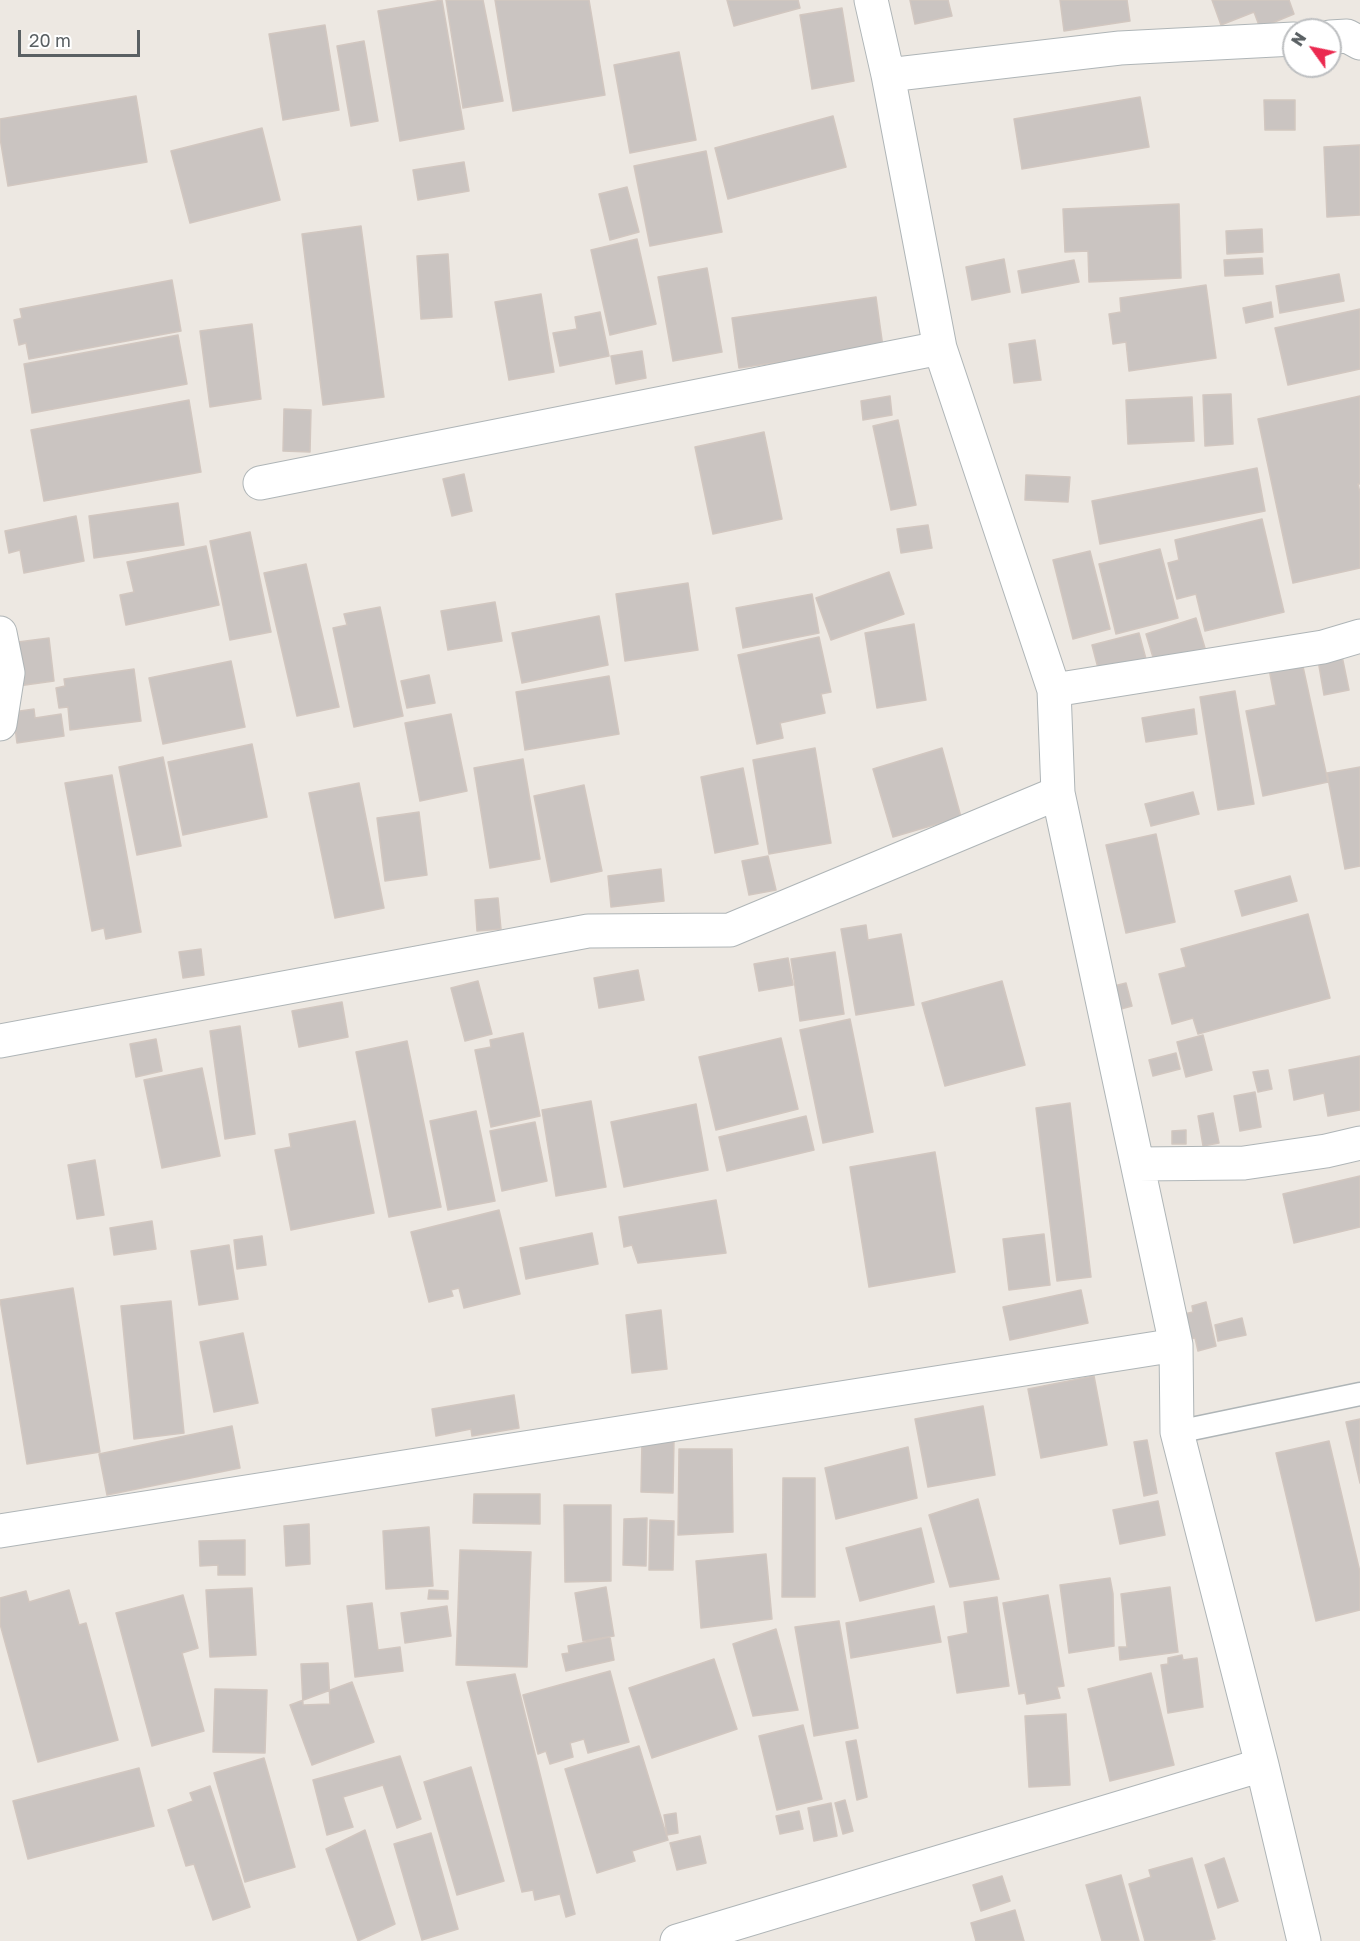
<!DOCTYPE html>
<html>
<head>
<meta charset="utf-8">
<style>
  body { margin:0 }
  #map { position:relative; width:1360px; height:1941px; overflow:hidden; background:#ede8e2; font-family:"Golos Text",sans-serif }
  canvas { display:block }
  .north { position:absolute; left:1282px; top:18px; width:60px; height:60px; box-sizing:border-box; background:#fff; border:2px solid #bdbfc1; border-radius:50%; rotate:303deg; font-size:16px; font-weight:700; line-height:24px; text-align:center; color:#5a6063 }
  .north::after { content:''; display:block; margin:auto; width:21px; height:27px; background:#eb2a50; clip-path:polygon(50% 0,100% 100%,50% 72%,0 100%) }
  .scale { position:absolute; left:18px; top:30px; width:122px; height:27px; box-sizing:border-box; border:3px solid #5a6063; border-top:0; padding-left:8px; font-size:18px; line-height:21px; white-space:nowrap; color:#5a6063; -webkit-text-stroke:4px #fff; paint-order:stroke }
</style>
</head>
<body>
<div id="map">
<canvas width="1360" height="1941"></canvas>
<div class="north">N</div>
<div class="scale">20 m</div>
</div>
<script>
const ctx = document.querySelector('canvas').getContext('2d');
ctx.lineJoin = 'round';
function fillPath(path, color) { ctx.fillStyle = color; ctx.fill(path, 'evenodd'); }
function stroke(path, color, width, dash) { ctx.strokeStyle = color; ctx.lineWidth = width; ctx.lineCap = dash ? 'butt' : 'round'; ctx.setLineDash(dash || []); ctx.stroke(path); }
const building = new Path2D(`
  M 442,0 L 464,129 L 400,141 L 378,11 Z
  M 446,0 L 483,0 L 503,101 L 463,108 Z
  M 495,0 L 589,0 L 605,95 L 513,111 Z
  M 727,0 L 798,0 L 800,8 L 734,26 Z
  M 910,0 L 948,0 L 952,16 L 915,24 Z
  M 1060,0 L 1127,0 L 1130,21 L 1064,31 Z
  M 1212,0 L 1289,0 L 1294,14 L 1260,28 L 1254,12 L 1221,25 Z
  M 842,8 L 854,81 L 812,89 L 800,15 Z
  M 325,25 L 339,110 L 283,120 L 269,34 Z
  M 364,41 L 378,121 L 351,126 L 337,46 Z
  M 679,52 L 696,140 L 630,153 L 614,65 Z
  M 136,96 L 147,162 L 8,186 L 0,138 L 0,119 Z
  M 1140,97 L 1149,147 L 1022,169 L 1014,119 Z
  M 1264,100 L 1295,100 L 1295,130 L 1265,130 Z
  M 833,116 L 846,167 L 728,199 L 715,148 Z
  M 262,128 L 280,200 L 190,223 L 171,151 Z
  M 1360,145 L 1360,215 L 1327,217 L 1324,147 Z
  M 706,151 L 722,232 L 650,246 L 634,166 Z
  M 464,162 L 469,191 L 418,200 L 413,170 Z
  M 627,187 L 639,232 L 610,240 L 599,194 Z
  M 1179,204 L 1181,278 L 1089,282 L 1088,251 L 1065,252 L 1063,209 Z
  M 361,226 L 384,397 L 323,405 L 302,234 Z
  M 1262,229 L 1263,252 L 1227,254 L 1226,231 Z
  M 637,239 L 656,324 L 610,335 L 591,250 Z
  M 448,254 L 452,317 L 421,319 L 417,256 Z
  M 1262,258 L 1263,274 L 1225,276 L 1224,260 Z
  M 1004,259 L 1010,292 L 972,300 L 966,267 Z
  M 1074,260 L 1079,282 L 1022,293 L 1018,271 Z
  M 707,268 L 722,352 L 673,361 L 658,277 Z
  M 1339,274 L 1344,301 L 1280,313 L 1276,286 Z
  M 172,280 L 181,331 L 29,359 L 26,343 L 19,345 L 14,320 L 22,318 L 20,309 Z
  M 1206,285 L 1216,358 L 1129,371 L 1126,342 L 1113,344 L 1109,314 L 1121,312 L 1120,298 Z
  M 541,294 L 554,372 L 509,380 L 495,302 Z
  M 876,297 L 883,347 L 739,368 L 732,318 Z
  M 1271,302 L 1273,317 L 1246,323 L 1243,308 Z
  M 1360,309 L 1360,369 L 1288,385 L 1275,328 Z
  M 600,312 L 609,356 L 560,366 L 553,333 L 577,329 L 575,317 Z
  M 252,324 L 261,399 L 210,407 L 200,331 Z
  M 178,335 L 187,384 L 32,413 L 24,364 Z
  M 1035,340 L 1041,380 L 1014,383 L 1009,344 Z
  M 642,351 L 646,378 L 616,384 L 611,356 Z
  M 1231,394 L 1233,444 L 1205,446 L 1203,395 Z
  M 890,396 L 892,415 L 863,420 L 861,401 Z
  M 1360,396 L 1360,484 L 1358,484 L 1360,493 L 1360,568 L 1293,583 L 1258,419 Z
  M 1192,397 L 1194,441 L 1128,444 L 1126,400 Z
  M 189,400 L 201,472 L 44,501 L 31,430 Z
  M 284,409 L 311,410 L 310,452 L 283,451 Z
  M 898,420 L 916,505 L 891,510 L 873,426 Z
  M 764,432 L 782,519 L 713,534 L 695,447 Z
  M 1257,468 L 1265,511 L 1100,544 L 1092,501 Z
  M 464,474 L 472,511 L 452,516 L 443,479 Z
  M 1026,475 L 1070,477 L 1068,502 L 1025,500 Z
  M 178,503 L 184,545 L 94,558 L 89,516 Z
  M 76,516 L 84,561 L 24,573 L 20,550 L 9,553 L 5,531 Z
  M 1262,519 L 1284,612 L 1205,631 L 1196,594 L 1177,599 L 1168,563 L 1179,560 L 1175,540 Z
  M 928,525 L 932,548 L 901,553 L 897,529 Z
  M 250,532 L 271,632 L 230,640 L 210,541 Z
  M 206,546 L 219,605 L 126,625 L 120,595 L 134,592 L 127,562 Z
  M 1160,549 L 1178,618 L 1116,634 L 1099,564 Z
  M 1090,551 L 1110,629 L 1073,639 L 1053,560 Z
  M 306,564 L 339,707 L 297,716 L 264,573 Z
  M 889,572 L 904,614 L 831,640 L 816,598 Z
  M 688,583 L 698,650 L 625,661 L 616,594 Z
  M 812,594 L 819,633 L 743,648 L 736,608 Z
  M 495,602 L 502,641 L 448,650 L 441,611 Z
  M 380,607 L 403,716 L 354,727 L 333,628 L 347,625 L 344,614 Z
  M 599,616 L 608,665 L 522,683 L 512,633 Z
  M 1196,618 L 1205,648 L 1155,664 L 1146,634 Z
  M 914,624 L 926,700 L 877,708 L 865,633 Z
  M 1139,633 L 1146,659 L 1099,672 L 1092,645 Z
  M 819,637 L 831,692 L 821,694 L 825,713 L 780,723 L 783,738 L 757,744 L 738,655 Z
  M 49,638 L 54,681 L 18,686 L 18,642 Z
  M 1342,656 L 1349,690 L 1324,695 L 1318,660 Z
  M 231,661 L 245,727 L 163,744 L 149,678 Z
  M 1302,662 L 1328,782 L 1263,796 L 1246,711 L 1276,705 L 1269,669 Z
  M 134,669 L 141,721 L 70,730 L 68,707 L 59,708 L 56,688 L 65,686 L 64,679 Z
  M 429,675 L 435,703 L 407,708 L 401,681 Z
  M 609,676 L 619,734 L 525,750 L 516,692 Z
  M 1235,691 L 1254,804 L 1218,810 L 1200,697 Z
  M 34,709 L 35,718 L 61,714 L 64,736 L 17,743 L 13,712 Z
  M 1194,709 L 1197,734 L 1146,742 L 1142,718 Z
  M 451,714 L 467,791 L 420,801 L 405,723 Z
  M 252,744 L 267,817 L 183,835 L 168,762 Z
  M 815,748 L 831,843 L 769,854 L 753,760 Z
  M 942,748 L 961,817 L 893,837 L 873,769 Z
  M 163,757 L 181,846 L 137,855 L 119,767 Z
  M 523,759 L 540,859 L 490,868 L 474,768 Z
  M 1360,767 L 1360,866 L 1345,869 L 1327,773 Z
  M 743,768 L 758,844 L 715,853 L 701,777 Z
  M 112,775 L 141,932 L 106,939 L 104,928 L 92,931 L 65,783 Z
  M 359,783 L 384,908 L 335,918 L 309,793 Z
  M 584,785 L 602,871 L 551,882 L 534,796 Z
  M 1193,792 L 1199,814 L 1151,826 L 1145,804 Z
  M 419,812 L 427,875 L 385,881 L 377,818 Z
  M 1156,834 L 1175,922 L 1126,933 L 1106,845 Z
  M 768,856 L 776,890 L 749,895 L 742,861 Z
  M 661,869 L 664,901 L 611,907 L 608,876 Z
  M 1290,876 L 1297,901 L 1242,916 L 1235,891 Z
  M 498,898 L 501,929 L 477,931 L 475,900 Z
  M 1308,914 L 1330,998 L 1198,1034 L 1193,1018 L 1172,1024 L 1159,974 L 1186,967 L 1181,949 Z
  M 866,925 L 868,940 L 901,934 L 914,1005 L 856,1015 L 841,929 Z
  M 201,949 L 204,975 L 183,978 L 179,952 Z
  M 835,952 L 844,1014 L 800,1021 L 791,959 Z
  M 788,958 L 793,985 L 759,991 L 754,964 Z
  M 638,970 L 644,1000 L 599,1008 L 594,978 Z
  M 478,981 L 492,1034 L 465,1041 L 451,988 Z
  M 1002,981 L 1025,1065 L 945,1086 L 922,1003 Z
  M 1126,983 L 1132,1006 L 1121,1009 L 1114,986 Z
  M 342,1002 L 348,1037 L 299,1047 L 292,1011 Z
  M 850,1019 L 873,1132 L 823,1143 L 800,1030 Z
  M 240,1026 L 255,1134 L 225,1139 L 210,1031 Z
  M 523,1033 L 540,1116 L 491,1127 L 475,1050 L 491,1047 L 490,1040 Z
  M 1203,1035 L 1212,1070 L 1186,1077 L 1177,1042 Z
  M 781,1038 L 798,1109 L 716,1130 L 699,1057 Z
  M 156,1039 L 162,1071 L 136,1077 L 130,1044 Z
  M 407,1041 L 441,1207 L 389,1217 L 356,1052 Z
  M 1176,1053 L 1180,1069 L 1153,1076 L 1149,1060 Z
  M 1360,1056 L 1360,1110 L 1328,1116 L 1324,1093 L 1294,1100 L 1289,1070 Z
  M 202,1068 L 220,1156 L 162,1168 L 144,1080 Z
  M 1268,1070 L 1272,1089 L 1258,1092 L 1253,1072 Z
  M 1255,1092 L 1261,1127 L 1240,1131 L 1234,1096 Z
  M 591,1101 L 606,1187 L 556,1196 L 542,1110 Z
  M 1070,1103 L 1091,1277 L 1057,1281 L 1036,1108 Z
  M 696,1104 L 708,1170 L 624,1187 L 611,1122 Z
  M 476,1111 L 495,1201 L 448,1210 L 430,1121 Z
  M 1213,1113 L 1219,1143 L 1203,1146 L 1198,1116 Z
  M 806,1116 L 814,1150 L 727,1171 L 719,1137 Z
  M 355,1121 L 374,1213 L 291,1230 L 275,1150 L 291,1147 L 289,1134 Z
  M 535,1122 L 547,1181 L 502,1191 L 490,1131 Z
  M 1186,1130 L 1186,1144 L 1172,1144 L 1172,1131 Z
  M 935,1152 L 955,1272 L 869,1287 L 850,1167 Z
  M 95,1160 L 104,1215 L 77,1219 L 68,1165 Z
  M 1360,1176 L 1360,1227 L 1294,1243 L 1283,1194 Z
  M 716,1200 L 726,1253 L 638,1263 L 632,1245 L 624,1247 L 619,1217 Z
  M 499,1210 L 520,1294 L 464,1308 L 459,1288 L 451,1290 L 453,1296 L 429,1302 L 411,1232 Z
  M 152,1221 L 156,1249 L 114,1255 L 110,1228 Z
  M 592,1233 L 598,1264 L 526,1279 L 520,1248 Z
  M 1044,1234 L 1050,1285 L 1009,1290 L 1003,1239 Z
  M 262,1236 L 266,1265 L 237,1269 L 234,1240 Z
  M 229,1245 L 238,1299 L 199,1305 L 191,1251 Z
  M 73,1288 L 100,1452 L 27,1464 L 0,1300 Z
  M 1081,1290 L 1088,1323 L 1010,1340 L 1003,1307 Z
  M 171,1301 L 184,1433 L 134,1439 L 121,1306 Z
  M 1206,1302 L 1216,1346 L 1198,1351 L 1195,1338 L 1190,1339 L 1184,1314 L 1193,1312 L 1192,1306 Z
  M 661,1310 L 667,1369 L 632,1373 L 626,1315 Z
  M 1242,1318 L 1246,1335 L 1218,1341 L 1215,1325 Z
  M 243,1333 L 258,1403 L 214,1412 L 200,1342 Z
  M 1094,1376 L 1107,1445 L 1041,1458 L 1028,1389 Z
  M 514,1395 L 519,1428 L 472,1436 L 471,1429 L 436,1436 L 432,1409 Z
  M 983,1406 L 995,1475 L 928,1487 L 915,1419 Z
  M 1360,1419 L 1360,1483 L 1346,1422 Z
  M 232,1426 L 240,1468 L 107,1495 L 99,1454 Z
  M 642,1439 L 674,1439 L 673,1493 L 641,1492 Z
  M 1147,1440 L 1157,1493 L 1144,1496 L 1134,1442 Z
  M 1329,1441 L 1360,1572 L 1360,1610 L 1316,1621 L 1276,1453 Z
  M 908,1447 L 917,1498 L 836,1519 L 825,1468 Z
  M 679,1449 L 732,1449 L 733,1532 L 678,1535 Z
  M 783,1478 L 815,1478 L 815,1597 L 782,1597 Z
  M 474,1494 L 540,1494 L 540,1524 L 473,1523 Z
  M 978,1499 L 999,1579 L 950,1587 L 929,1515 Z
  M 1158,1501 L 1165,1535 L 1120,1544 L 1113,1510 Z
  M 564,1505 L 611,1505 L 611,1581 L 565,1582 Z
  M 647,1518 L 646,1566 L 623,1565 L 624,1519 Z
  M 650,1520 L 674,1521 L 673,1570 L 649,1570 Z
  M 309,1524 L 310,1564 L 286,1566 L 284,1526 Z
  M 429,1527 L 433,1586 L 386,1589 L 383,1531 Z
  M 921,1528 L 934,1582 L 860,1601 L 846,1548 Z
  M 245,1540 L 245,1575 L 218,1575 L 218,1565 L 200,1566 L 199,1541 Z
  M 460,1550 L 531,1552 L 527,1667 L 456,1665 Z
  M 766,1554 L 772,1619 L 701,1628 L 696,1561 Z
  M 1110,1578 L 1113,1594 L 1114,1646 L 1069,1653 L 1060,1585 Z
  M 606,1587 L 614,1636 L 583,1641 L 575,1593 Z
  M 1170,1587 L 1178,1652 L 1120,1660 L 1119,1647 L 1127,1647 L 1121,1594 Z
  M 252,1588 L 256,1655 L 210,1657 L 206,1590 Z
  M 69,1590 L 79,1625 L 86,1623 L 118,1740 L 38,1762 L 0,1624 L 0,1598 L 26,1591 L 29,1602 Z
  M 429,1590 L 448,1591 L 448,1599 L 428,1599 Z
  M 183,1595 L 198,1648 L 182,1653 L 204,1731 L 152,1746 L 116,1613 Z
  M 1048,1595 L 1064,1686 L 1057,1687 L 1060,1698 L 1027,1704 L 1025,1693 L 1019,1694 L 1003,1603 Z
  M 997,1597 L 1009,1686 L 957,1693 L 948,1637 L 968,1633 L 964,1602 Z
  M 372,1603 L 378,1650 L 400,1647 L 403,1671 L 355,1677 L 347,1606 Z
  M 447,1606 L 451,1636 L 405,1643 L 401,1613 Z
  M 934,1606 L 941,1642 L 851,1658 L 846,1623 Z
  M 839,1621 L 858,1728 L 814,1736 L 795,1627 Z
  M 776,1629 L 798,1710 L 753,1716 L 733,1644 Z
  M 610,1637 L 614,1660 L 566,1671 L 562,1654 L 569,1653 L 568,1646 Z
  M 1182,1655 L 1183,1660 L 1197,1658 L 1203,1707 L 1168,1713 L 1161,1665 L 1168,1664 L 1168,1658 Z
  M 714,1659 L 737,1729 L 652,1758 L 629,1688 Z
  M 328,1663 L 330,1704 L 303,1705 L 301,1664 Z
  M 610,1671 L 629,1742 L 588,1753 L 584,1739 L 570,1743 L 573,1757 L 550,1764 L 546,1751 L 538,1754 L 523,1695 Z
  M 1151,1673 L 1174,1765 L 1110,1781 L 1088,1689 Z
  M 515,1674 L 575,1914 L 566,1917 L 560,1894 L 535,1900 L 533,1890 L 522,1892 L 467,1682 Z
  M 352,1682 L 374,1742 L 312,1765 L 290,1705 Z
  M 215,1689 L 267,1690 L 265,1753 L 213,1752 Z
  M 1066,1714 L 1070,1785 L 1029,1787 L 1025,1716 Z
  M 803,1725 L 822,1799 L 777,1810 L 759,1736 Z
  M 856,1740 L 867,1797 L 857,1800 L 846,1742 Z
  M 639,1746 L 668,1840 L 632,1851 L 635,1861 L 597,1873 L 565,1769 Z
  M 400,1756 L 421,1819 L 397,1828 L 383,1785 L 343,1797 L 353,1827 L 327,1835 L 313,1780 Z
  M 264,1758 L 295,1867 L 245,1882 L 214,1773 Z
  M 471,1767 L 504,1881 L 457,1895 L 424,1782 Z
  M 139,1768 L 154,1826 L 28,1859 L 13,1801 Z
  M 210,1786 L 250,1907 L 213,1920 L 194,1864 L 186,1866 L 168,1810 L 193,1801 L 190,1793 Z
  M 845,1800 L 853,1831 L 843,1834 L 835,1803 Z
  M 831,1803 L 837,1836 L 814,1841 L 808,1808 Z
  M 799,1811 L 803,1829 L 780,1834 L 776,1816 Z
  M 676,1813 L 678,1833 L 667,1835 L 664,1815 Z
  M 365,1830 L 395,1924 L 358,1941 L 326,1849 Z
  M 431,1833 L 458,1929 L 422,1940 L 394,1844 Z
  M 700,1836 L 706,1863 L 677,1870 L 670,1843 Z
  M 1192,1858 L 1215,1939 L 1207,1941 L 1145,1941 L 1129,1884 L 1151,1877 L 1149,1870 Z
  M 1224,1858 L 1238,1901 L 1218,1908 L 1205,1865 Z
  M 1121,1875 L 1139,1941 L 1102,1941 L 1086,1885 Z
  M 1002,1876 L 1010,1901 L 981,1911 L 973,1885 Z
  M 1015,1910 L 1024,1941 L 976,1941 L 971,1923 Z`);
fillPath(building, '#cac4c1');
stroke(building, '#d2c7c0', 1.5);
const service = new Path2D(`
  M 1177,1432 L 1360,1394`);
const minor = new Path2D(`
  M 871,0 L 888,75 L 940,348 L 1054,690 L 1058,793 L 1176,1345 L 1177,1432 L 1262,1765 L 1304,1941
  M 1330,37 L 1347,36 L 1360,43
  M 888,75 L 1120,48 L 1294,39
  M 260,483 L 940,348
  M 0,633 L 8,673 L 0,724
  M 1054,690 L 1323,647 L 1360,636
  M 0,1041 L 588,931 L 730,930 L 1058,793
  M 1138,1164 L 1244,1163 L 1326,1151 L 1360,1143
  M 0,1531 L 1176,1345
  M 677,1941 L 1262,1765`);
stroke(service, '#afb5b7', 25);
stroke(minor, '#afb5b7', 35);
stroke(service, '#fff', 22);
stroke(minor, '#fff', 33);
</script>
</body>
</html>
